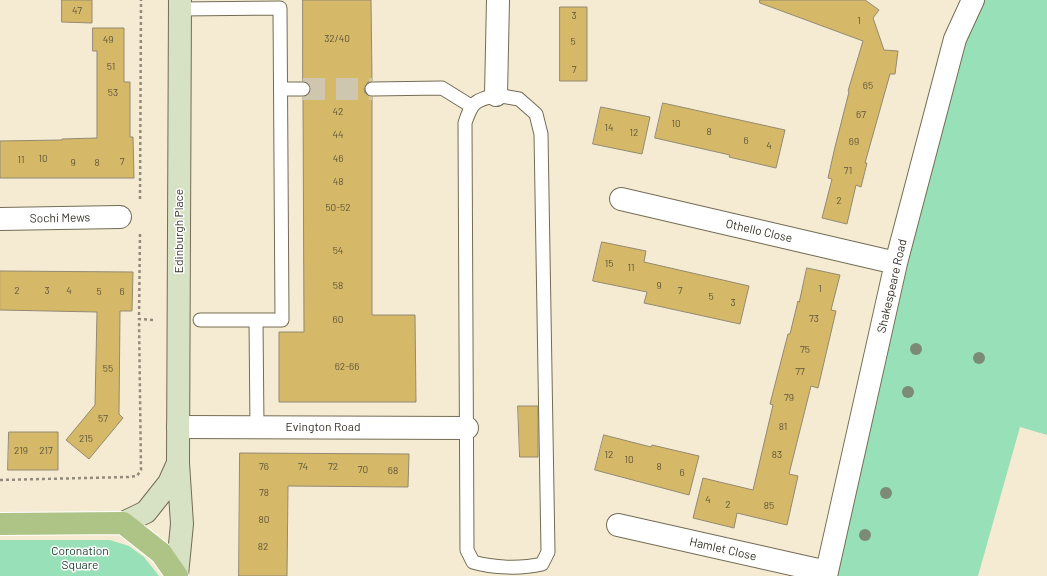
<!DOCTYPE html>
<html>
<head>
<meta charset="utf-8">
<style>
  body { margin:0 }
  canvas { display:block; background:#f5ebd2 }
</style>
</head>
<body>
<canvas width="1047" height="576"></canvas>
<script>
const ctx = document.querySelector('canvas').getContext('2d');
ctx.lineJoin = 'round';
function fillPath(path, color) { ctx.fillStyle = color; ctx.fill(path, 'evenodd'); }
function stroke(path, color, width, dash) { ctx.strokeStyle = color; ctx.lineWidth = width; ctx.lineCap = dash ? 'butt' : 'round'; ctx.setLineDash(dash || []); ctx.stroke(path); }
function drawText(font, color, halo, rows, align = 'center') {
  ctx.font = font + ' Barlow,sans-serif'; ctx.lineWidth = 3; ctx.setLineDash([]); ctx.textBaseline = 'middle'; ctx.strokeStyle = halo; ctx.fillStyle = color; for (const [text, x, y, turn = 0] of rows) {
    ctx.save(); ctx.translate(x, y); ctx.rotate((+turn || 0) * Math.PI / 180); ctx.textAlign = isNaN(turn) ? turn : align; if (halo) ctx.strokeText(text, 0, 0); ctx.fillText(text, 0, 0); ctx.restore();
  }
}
fillPath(new Path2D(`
  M 973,0 L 1047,0 L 1047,435 L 1020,427 L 978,576 L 826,576 Z
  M 0,540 L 110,540 L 129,546 L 144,557 L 159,576 L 0,576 Z`), '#98e1b8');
const building = new Path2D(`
  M 62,0 L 92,0 L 92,23 L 62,22 Z
  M 303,0 L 371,0 L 372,81 L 368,82 L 364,89 L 365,93 L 372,97 L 372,315 L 415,315 L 416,402 L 279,402 L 279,332 L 304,332 L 303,97 L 310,93 L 311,89 L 310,85 L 303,81 Z
  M 760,0 L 865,0 L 879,10 L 873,18 L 884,50 L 898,51 L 895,74 L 890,74 L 865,163 L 867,163 L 861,187 L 856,185 L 847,224 L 822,218 L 832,179 L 828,178 L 835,147 L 849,92 L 848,91 L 863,41 L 760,3 Z
  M 560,7 L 587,7 L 587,81 L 560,81 Z
  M 93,28 L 124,28 L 124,82 L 130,82 L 130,137 L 133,137 L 134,178 L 0,178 L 0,141 L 62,140 L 62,139 L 97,138 L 97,51 L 93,51 Z
  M 663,103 L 785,130 L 776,168 L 729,157 L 730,155 L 655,138 Z
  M 601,107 L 650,117 L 642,154 L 593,144 Z
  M 602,242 L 646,251 L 644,262 L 749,286 L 740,324 L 644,303 L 647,292 L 593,281 Z
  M 807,268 L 840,275 L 831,310 L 836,311 L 818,388 L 811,386 L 789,474 L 798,476 L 787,525 L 737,513 L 734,528 L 693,518 L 703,478 L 753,490 L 773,405 L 770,404 L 788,334 L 790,334 L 798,301 L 799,302 Z
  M 0,271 L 133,272 L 132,311 L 120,311 L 119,414 L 123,418 L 89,459 L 66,440 L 95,405 L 97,312 L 0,310 Z
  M 518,406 L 538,406 L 538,457 L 520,457 Z
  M 9,432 L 58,432 L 58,470 L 8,470 Z
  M 604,435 L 651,447 L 652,445 L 699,456 L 689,495 L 595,470 Z
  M 240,453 L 409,454 L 408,487 L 288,486 L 287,576 L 239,576 Z`);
fillPath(building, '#d5b868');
stroke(building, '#928a72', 1);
stroke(new Path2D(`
  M 303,89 L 372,89`), '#cfc6b0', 22, [22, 11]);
const lane = new Path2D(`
  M 180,9 L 280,8 L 282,320 L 256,320 L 257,427
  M 281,89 L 303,89
  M 372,89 L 442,88 L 471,106
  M 496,95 L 519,99 L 536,114 L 541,134 L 548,552 L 542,564 C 521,569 493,568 473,562 L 467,550 L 465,123 C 472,102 474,101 496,95 Z
  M 200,320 L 256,320`);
const street = new Path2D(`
  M 496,95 L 498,0
  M 621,199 L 896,263
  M 0,219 L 120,217
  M 178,427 L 467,428
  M 618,525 L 827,572
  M 826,576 L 896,263 L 955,39 L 973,0`);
const secondary = new Path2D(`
  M 123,523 L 146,512 L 169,483 L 178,463
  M 177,575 L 182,524 L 178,463 L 180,0`);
const primary = new Path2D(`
  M 0,524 L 123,523 L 161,553 L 177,576`);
stroke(lane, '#746c55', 15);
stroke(street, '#746c55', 24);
stroke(secondary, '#746c55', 24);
stroke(primary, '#fff', 24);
stroke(new Path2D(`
  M 140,199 L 141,0
  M 140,234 L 139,319 L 154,320
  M 0,480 L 128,477 L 137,476 L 141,470 L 139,319`), '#928b7a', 2.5, [3, 3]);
stroke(lane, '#fff', 13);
stroke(street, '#fff', 22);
stroke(secondary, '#d6e2c3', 22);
stroke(primary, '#adc486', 22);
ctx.fillStyle = '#7b8b76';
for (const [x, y] of [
  [916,349],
  [979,358],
  [908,392],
  [886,493],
  [865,535]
]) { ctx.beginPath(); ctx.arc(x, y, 6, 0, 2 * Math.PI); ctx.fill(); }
drawText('10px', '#5e5439', null, [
  ["47",77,11],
  ["3",574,16],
  ["1",859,21],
  ["32/40",337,39],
  ["49",108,40],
  ["5",573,42],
  ["51",111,67],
  ["7",574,70],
  ["65",868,86],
  ["53",113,93],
  ["42",338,112],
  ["67",861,115],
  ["10",676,124],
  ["14",609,128],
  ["8",709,132],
  ["12",634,133],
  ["44",338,135],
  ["6",746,141],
  ["69",854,142],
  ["4",769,146],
  ["10",43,159],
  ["46",338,159],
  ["11",21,160],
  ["7",122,162],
  ["9",73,163],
  ["8",97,163],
  ["71",848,171],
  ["48",338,182],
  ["2",839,201],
  ["50-52",338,208],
  ["54",338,251],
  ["15",609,264],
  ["11",631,268],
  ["58",338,286],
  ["9",659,286],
  ["1",820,289],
  ["2",17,291],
  ["3",47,291],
  ["4",69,291],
  ["7",680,291],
  ["5",99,292],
  ["6",122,292],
  ["5",711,297],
  ["3",733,303],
  ["73",814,319],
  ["60",338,320],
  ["75",805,350],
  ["62-66",347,367],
  ["55",108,369],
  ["77",800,372],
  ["79",789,398],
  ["57",103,419],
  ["81",783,427],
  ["215",86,439],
  ["219",21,451],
  ["217",46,451],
  ["12",609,455],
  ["83",777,455],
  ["10",629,460],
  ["76",264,467],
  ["74",303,467],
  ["72",333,467],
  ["8",659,467],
  ["70",363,470],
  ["68",393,471],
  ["6",682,473],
  ["78",264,493],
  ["4",708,500],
  ["2",728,505],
  ["85",769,506],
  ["80",264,520],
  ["82",263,547]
]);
drawText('12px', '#363329', '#fff', [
  ["Sochi Mews",60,218,-1],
  ["Edinburgh Place",179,231,-90],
  ["Othello Close",759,231,13],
  ["Shakespeare Road",892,286,-77],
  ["Evington Road",323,427],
  ["Hamlet Close",723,549,13]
]);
drawText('12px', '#173c2a', '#fff', [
  ["Coronation",80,551],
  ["Square",80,565]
]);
</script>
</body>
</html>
